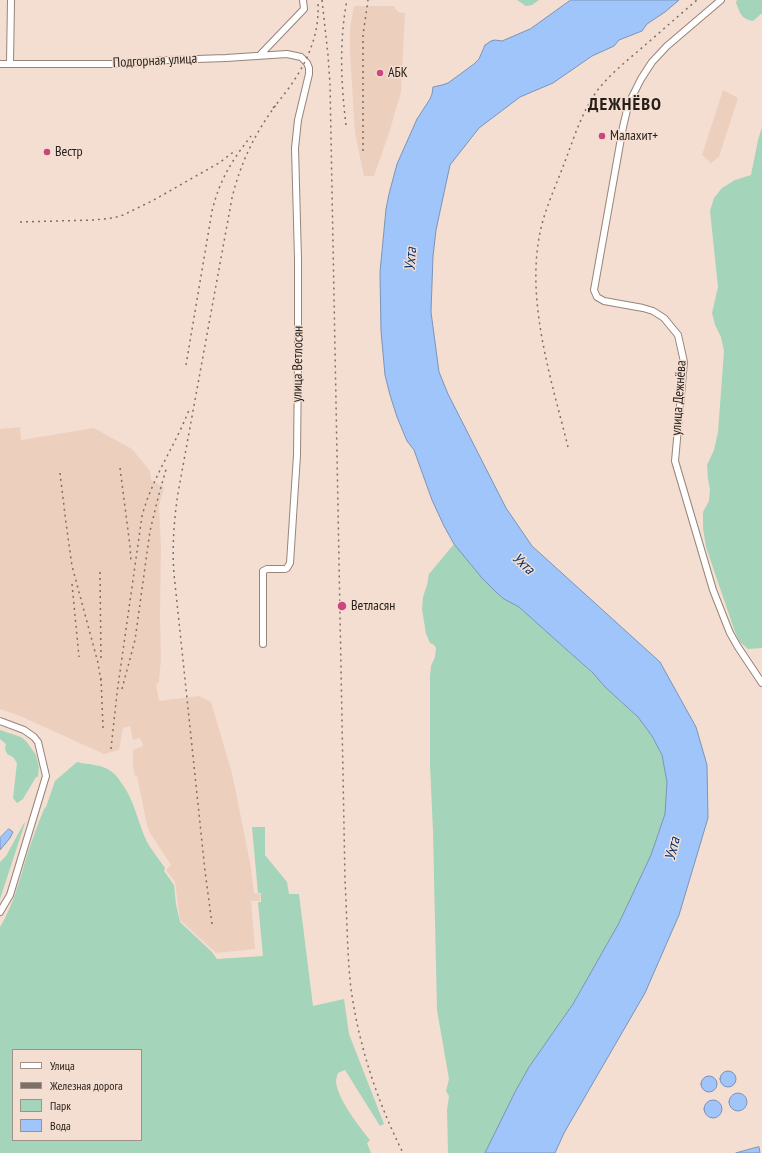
<!DOCTYPE html>
<html>
<head>
<meta charset="utf-8">
<style>
  body { margin:0 }
  #map { position:relative; width:762px; height:1153px; overflow:hidden; background:#f4ded1; font-family:"PT Sans Narrow",sans-serif }
  canvas { display:block }
  .legend { position:absolute; left:12px; top:1049px; width:130px; height:92px; box-sizing:border-box; background:#f4ded1; border:1px solid #a29187; margin:0; padding:5px 7px; list-style:none; font-size:12px; color:#261e19 }
  .legend li { display:flex; align-items:center; gap:8px; height:20px }
  .legend b { width:20px; border:1px solid #a29187 }
</style>
</head>
<body>
<div id="map">
<canvas width="762" height="1153"></canvas>
<ul class="legend">
<li><b style="height:5px;background:#fff"></b>Улица</li>
<li><b style="height:5px;background:#7d6f66"></b>Железная дорога</li>
<li><b style="height:11px;background:#a4d4ba"></b>Парк</li>
<li><b style="height:11px;background:#a0c5fa"></b>Вода</li>
</ul>
</div>
<script>
const ctx = document.querySelector('canvas').getContext('2d');
ctx.lineJoin = 'round';
function fillPath(path, color) { ctx.fillStyle = color; ctx.fill(path, 'evenodd'); }
function stroke(path, color, width, dash) { ctx.strokeStyle = color; ctx.lineWidth = width; ctx.lineCap = dash ? 'butt' : 'round'; ctx.setLineDash(dash || []); ctx.stroke(path); }
function drawText(font, color, halo, rows, align = 'center') {
  ctx.font = font + ' "PT Sans Narrow",sans-serif'; ctx.lineWidth = 3; ctx.setLineDash([]); ctx.textBaseline = 'middle'; ctx.strokeStyle = halo; ctx.fillStyle = color; for (const [text, x, y, turn = 0] of rows) {
    ctx.save(); ctx.translate(x, y); ctx.rotate((+turn || 0) * Math.PI / 180); ctx.textAlign = isNaN(turn) ? turn : align; if (halo) ctx.strokeText(text, 0, 0); ctx.fillText(text, 0, 0); ctx.restore();
  }
}
fillPath(new Path2D(`
  M 354,6 L 394,6 L 398,12 L 405,13 L 401,92 L 390,130 L 374,176 L 364,176 L 355,133 L 350,53 L 350,28 Z
  M 723,90 L 738,98 L 719,157 L 711,163 L 702,155 Z
  M 20,427 L 21,440 L 94,428 L 132,449 L 150,471 L 151,480 L 164,487 L 159,506 L 161,546 L 160,616 L 161,659 L 159,682 L 156,685 L 159,701 L 199,696 L 211,702 L 232,773 L 250,862 L 254,893 L 261,894 L 260,901 L 251,901 L 255,949 L 216,953 L 180,920 L 175,882 L 166,870 L 171,865 L 150,833 L 147,825 L 137,776 L 135,777 L 133,766 L 133,750 L 143,746 L 140,738 L 133,740 L 130,726 L 123,728 L 119,750 L 104,754 L 20,716 L 0,709 L 0,429 Z`), '#edcfbe');
fillPath(new Path2D(`
  M 517,0 L 539,0 L 532,5 L 526,6 Z
  M 737,0 L 762,0 L 762,13 L 753,21 C 740,18 741,14 736,3 Z
  M 762,127 L 762,648 L 748,649 L 740,642 L 735,632 L 706,547 L 703,528 L 703,512 L 709,501 L 710,489 L 708,479 L 707,465 L 714,450 L 718,432 L 724,351 L 721,337 L 715,325 L 712,313 L 718,287 L 710,211 L 714,198 L 722,188 L 735,180 L 751,175 L 758,140 Z
  M 454,544 L 482,577 L 497,593 L 504,599 L 519,607 L 558,642 L 593,673 L 605,687 L 638,717 L 652,736 L 662,755 L 667,782 L 665,814 L 651,855 L 619,923 L 573,1004 L 529,1067 L 515,1092 L 485,1153 L 448,1153 L 447,1110 L 449,1096 L 446,1091 L 449,1079 L 437,1010 L 433,831 L 430,765 L 430,676 L 431,666 L 435,657 L 436,648 L 434,645 L 430,643 L 426,634 L 422,609 L 423,597 L 427,585 L 429,574 Z
  M 0,730 L 21,737 L 26,741 L 36,755 L 39,767 L 38,777 L 36,777 L 23,799 L 17,803 L 13,798 L 17,763 L 13,757 L 7,754 L 5,748 L 6,744 L 0,739 Z
  M 77,762 C 88,765 103,764 112,772 C 115,774 118,778 120,781 C 135,800 137,821 147,842 C 152,851 159,859 165,868 L 164,871 L 174,885 L 176,904 L 180,922 L 212,952 L 217,959 L 263,956 L 258,902 L 261,902 L 261,893 L 258,893 L 252,827 L 265,827 L 265,855 L 287,882 L 289,894 L 299,894 L 313,1006 L 344,999 L 349,1034 L 384,1124 L 380,1126 L 345,1070 L 338,1073 C 337,1076 336,1079 336,1082 C 338,1100 359,1126 370,1140 L 367,1143 L 371,1153 L 0,1153 L 0,927 C 14,904 20,878 28,852 C 33,838 38,823 44,809 L 46,807 L 55,781 ZM 13,1050 L 141,1050 L 141,1140 L 13,1140 Z
  M 24,823 L 25,823 L 0,899 L 0,862 L 6,856 Z`), '#a4d4ba');
const water = new Path2D(`
  M 571,0 L 679,0 L 665,12 L 647,24 L 642,31 L 619,40 L 614,46 L 592,56 L 553,83 L 520,97 L 479,128 L 450,165 L 436,230 L 433,256 L 431,312 L 439,372 L 448,394 L 506,508 L 532,546 L 660,662 L 696,727 L 707,765 L 708,818 L 679,915 L 645,993 L 564,1133 L 555,1153 L 485,1153 L 515,1092 L 529,1067 L 573,1004 L 619,923 L 651,855 L 665,814 L 667,782 L 662,755 L 652,736 L 638,717 L 605,687 L 593,673 L 558,642 L 519,607 L 504,599 L 497,593 L 482,578 L 454,544 L 444,526 L 432,500 L 414,450 L 407,441 L 397,417 L 390,395 L 385,375 L 381,331 L 380,272 L 386,209 L 389,194 L 397,164 L 417,119 L 430,99 L 432,94 L 433,87 L 442,85 L 448,83 L 474,64 L 479,59 L 485,45 L 491,41 L 495,40 L 502,41 L 530,29 Z
  M 9,829 L 13,832 L 10,838 L 0,850 L 0,838 Z
  M720 1079a8 8 0 1 1 16 0a8 8 0 1 1-16 0Z
  M701 1084a8 8 0 1 1 16 0a8 8 0 1 1-16 0Z
  M729 1102a9 9 0 1 1 18 0a9 9 0 1 1-18 0Z
  M704 1109a9 9 0 1 1 18 0a9 9 0 1 1-18 0Z
  M 759,1147 L 760,1153 L 736,1153 Z`);
fillPath(water, '#a0c5fa');
stroke(water, '#7b93b6', 1);
const minor = new Path2D(`
  M 721,0 L 667,46 L 652,62 L 641,79 L 632,97 L 627,110 L 623,127 L 594,290 L 597,297 L 604,301 L 643,308 L 653,311 L 664,318 L 678,335 L 684,362 L 675,461 L 713,590 L 724,618 L 730,633 L 738,647 L 762,683
  M 259,56 L 304,9 L 303,0
  M 10,63 L 11,0
  M 0,64 L 112,64 L 168,60 L 226,58 L 287,54 L 301,57 L 307,63 L 309,68 L 309,74 L 298,120 L 295,148 L 298,259 L 298,363 L 297,455 L 290,563 L 287,568 L 285,569 L 267,569 L 263,571 L 263,644
  M 0,721 L 24,730 L 34,737 L 38,742 L 46,776 L 10,895 L 0,912`);
stroke(minor, '#988478', 8);
stroke(minor, '#fff', 6);
stroke(new Path2D(`
  M 322,0 L 328,55 L 330,84 L 345,880 C 347,916 347,953 351,989 C 359,1046 377,1101 403,1153
  M 273,108 C 298,79 320,44 318,4
  M 346,125 C 341,83 339,42 347,0
  M 363,151 L 363,35 L 368,0
  M 20,222 L 94,220 L 113,218 L 123,215 L 152,201 L 219,163 L 236,150
  M 186,365 L 212,211 C 220,179 231,162 251,136
  M 568,447 C 552,382 527,306 539,238 C 543,213 555,188 564,164 C 574,138 582,110 600,87 C 611,74 624,63 637,52 C 657,35 677,17 697,0
  M 120,468 L 130,546 L 131,562
  M 60,473 L 66,523 L 72,566 L 98,663 L 101,682
  M 100,572 L 101,660
  M 72,584 L 79,657
  M 101,678 L 103,728
  M 122,689 L 135,640 L 150,531 L 159,494 L 167,466
  M 111,749 L 117,693 L 142,516 C 152,478 175,446 189,410
  M 212,924 L 205,871 L 174,574 C 172,547 174,520 178,493 L 232,198 C 240,164 255,133 276,105`), '#7d6f66', 1.5, [2, 4]);
for (const [x, y, r, color] of [
  [380,73,4,"#cd4480"],
  [602,136,4,"#cd4480"],
  [47,152,4,"#cd4480"],
  [342,606,5,"#cd4480"]
]) { const dot = new Path2D(); dot.arc(x, y, r, 0, 2 * Math.PI); ctx.fillStyle = color; ctx.fill(dot); stroke(dot, '#f4ded1', 1.5); }
drawText('14px', '#261e19', '#f4ded1', [
  ["Подгорная улица",155,61,-3],
  ["улица Ветлосян",298,364,-89],
  ["улица Дежнёва",679,398,-86]
]);
drawText('14px', '#261e19', '#f4ded1', [
  ["АБК",388,73],
  ["Малахит+",610,136],
  ["Вестр",55,152],
  ["Ветласян",351,606]
], 'left');
drawText('italic 15px', '#03316d', '#f4ded1', [
  ["Ухта",411,259,-86],
  ["Ухта",523,564,43],
  ["Ухта",673,849,-77]
]);
ctx.letterSpacing = '1px';
drawText('bold 18px', '#261e19', '#f4ded1', [
  ["ДЕЖНЁВО",625,105]
]);
ctx.letterSpacing = '0px';
</script>
</body>
</html>
